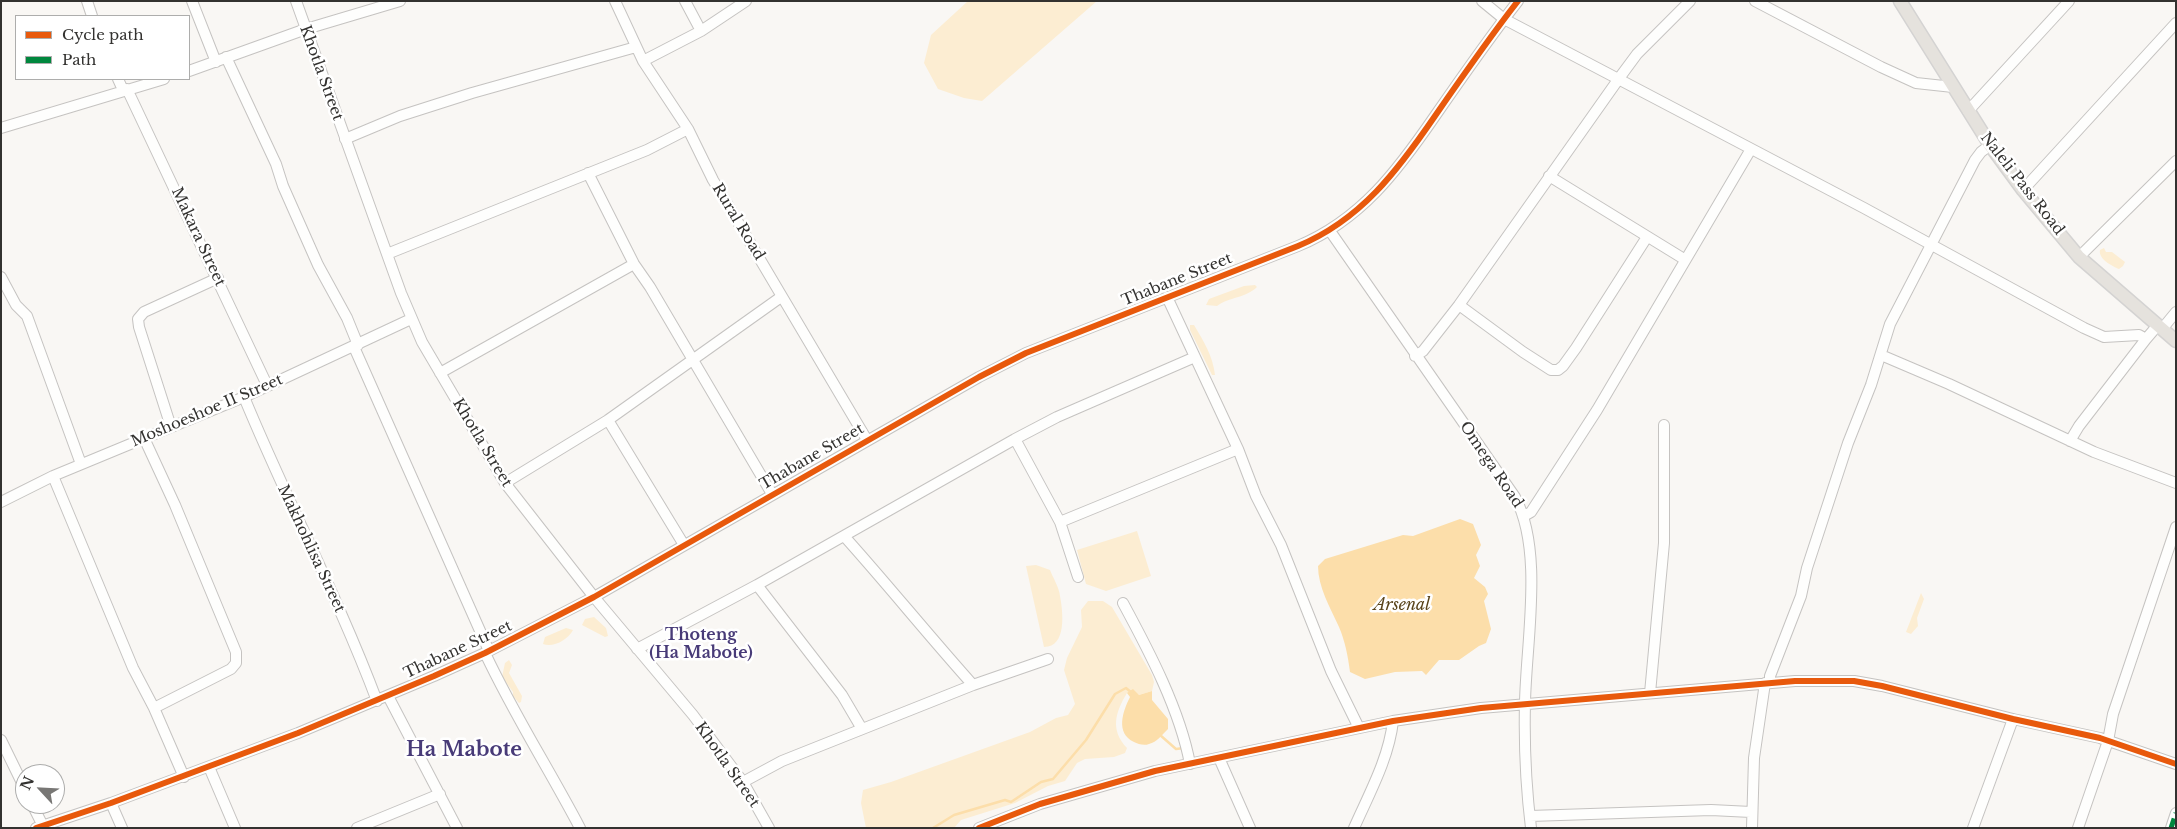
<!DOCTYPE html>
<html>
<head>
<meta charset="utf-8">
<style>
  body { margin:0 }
  #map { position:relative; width:2177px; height:829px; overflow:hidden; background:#f9f7f4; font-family:"Libre Baskerville",serif }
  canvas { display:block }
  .frame { position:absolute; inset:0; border:2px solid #333230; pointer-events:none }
  .legend { position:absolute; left:15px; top:15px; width:175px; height:65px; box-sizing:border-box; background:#fff; border:1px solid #adadac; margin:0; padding:6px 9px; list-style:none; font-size:15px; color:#333230 }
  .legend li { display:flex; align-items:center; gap:10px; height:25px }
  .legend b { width:25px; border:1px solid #adadac }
  .north { position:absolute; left:15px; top:764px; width:50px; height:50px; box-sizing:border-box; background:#fff; border:1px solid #adadac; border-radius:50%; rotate:295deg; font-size:14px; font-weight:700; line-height:20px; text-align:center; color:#333230 }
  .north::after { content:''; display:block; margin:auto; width:18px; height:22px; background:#787775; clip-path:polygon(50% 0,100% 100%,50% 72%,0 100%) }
</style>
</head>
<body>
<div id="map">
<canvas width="2177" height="829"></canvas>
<div class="frame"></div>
<ul class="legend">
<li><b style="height:6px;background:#e8590c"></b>Cycle path</li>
<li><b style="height:6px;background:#00873e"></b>Path</li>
</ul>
<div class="north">N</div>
</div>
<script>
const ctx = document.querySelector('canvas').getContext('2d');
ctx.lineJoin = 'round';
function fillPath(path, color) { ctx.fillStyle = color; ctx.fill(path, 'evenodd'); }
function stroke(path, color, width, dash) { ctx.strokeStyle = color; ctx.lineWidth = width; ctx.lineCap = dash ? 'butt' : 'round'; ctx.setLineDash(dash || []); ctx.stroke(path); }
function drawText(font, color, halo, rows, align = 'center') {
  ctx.font = font + ' "Libre Baskerville",serif'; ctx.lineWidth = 5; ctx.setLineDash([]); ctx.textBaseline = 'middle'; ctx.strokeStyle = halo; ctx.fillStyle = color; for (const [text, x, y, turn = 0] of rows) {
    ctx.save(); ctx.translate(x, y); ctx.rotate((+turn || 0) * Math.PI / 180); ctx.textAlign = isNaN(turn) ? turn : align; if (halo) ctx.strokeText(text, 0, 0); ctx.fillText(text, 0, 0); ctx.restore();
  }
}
fillPath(new Path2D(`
  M 968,1 L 1097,1 L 982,101 L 964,98 L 938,89 L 924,63 L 931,35 Z
  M 2104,248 L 2106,252 L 2112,252 L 2125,262 L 2123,266 L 2119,269 C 2112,266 2098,259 2100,250 Z
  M 1255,285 L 1257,287 C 1246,298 1229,297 1217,306 L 1206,305 L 1209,299 L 1244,286 Z
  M 1190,325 L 1194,325 C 1203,340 1213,356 1215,375 L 1212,375 L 1190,330 Z
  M 1137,531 L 1151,576 L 1106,591 L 1086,584 L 1077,550 Z
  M 1036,565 L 1050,570 C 1053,578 1059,587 1060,596 C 1063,612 1067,647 1044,647 L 1026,566 Z
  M 1921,593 L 1924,599 L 1917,618 L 1918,626 L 1911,634 L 1906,632 Z
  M 1088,601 L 1103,601 L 1112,607 L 1152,675 L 1154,682 L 1152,691 L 1139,695 L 1127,693 C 1115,713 1110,730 1127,748 L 1125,753 L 1114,757 L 1085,759 L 1077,763 L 1065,781 L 1048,786 L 1015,803 L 961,820 L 954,828 L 866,828 L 861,803 L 863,790 L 891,782 L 1030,732 L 1056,718 L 1068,715 L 1075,704 L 1064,670 L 1067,658 L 1082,627 L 1081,610 Z
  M 594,617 L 606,628 L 608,636 L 605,637 L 582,625 L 585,619 Z
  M 566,628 L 573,630 C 568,640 553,648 543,644 L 545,637 Z
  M 509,660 L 512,665 L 509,673 L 522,696 L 521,702 L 519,703 L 513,696 L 513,692 L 502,677 L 505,663 Z`), '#fcedd2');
fillPath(new Path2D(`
  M 1460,519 L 1473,524 L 1481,545 L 1476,555 L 1480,566 L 1474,578 L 1485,587 L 1488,594 L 1484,601 L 1491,629 L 1486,643 L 1479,646 L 1459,660 L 1439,660 L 1426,675 L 1422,671 L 1395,672 L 1365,679 L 1350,672 C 1348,656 1345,641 1339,627 C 1330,607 1318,587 1318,566 L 1325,559 L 1403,535 L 1413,536 Z
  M 1133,689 L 1139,695 L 1152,691 L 1152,700 L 1168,719 L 1168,729 C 1162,735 1157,742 1149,744 C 1144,746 1138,744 1134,742 C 1115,733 1123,711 1130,697 L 1127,693 Z`), '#fcdeaa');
stroke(new Path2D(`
  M 1160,735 L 1176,749 L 1184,748
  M 933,828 L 954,815 L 1005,800 L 1011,802 L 1041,782 L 1053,779 L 1086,740 L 1115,694 L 1126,688 L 1132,693`), '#fcdeaa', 2.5);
const minor = new Path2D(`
  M 87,1 L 92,16
  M 192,1 L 216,62
  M 296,1 L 401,293 L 422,342 L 505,483 L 594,597 L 693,715 L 743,782 L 769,828
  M 615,1 L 643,61 L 688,129 L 713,180 L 867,440
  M 685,1 L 701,31
  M 1482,1 L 1504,19 L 1864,208 L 2084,328 L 2104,337 L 2139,335 L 2146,339 L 2158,325
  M 1755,1 L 1881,67 L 1916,83 L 1953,87
  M 226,57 L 276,164 L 283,186 L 318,265 L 347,318 L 358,345
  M 643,61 L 701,31 L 746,1
  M 189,71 L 306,29 L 400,1
  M 118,79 L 123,90
  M 127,89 L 267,385
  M 1968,111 L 2069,1
  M 1,128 L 164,79
  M 345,139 L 400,116 L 472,93 L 636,47
  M 588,173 L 634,264 L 650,287 L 772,494
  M 1549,176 L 1684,259
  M 2023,190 L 2176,23
  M 1330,231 L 1515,497 C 1544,551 1526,642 1525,703 C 1524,743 1526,787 1531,828
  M 387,254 L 647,150 L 688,129
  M 2079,257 L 2176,161
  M 1,277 L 16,305 L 27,316 L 81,464
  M 1167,297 L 1238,449 L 1256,496 L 1281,545 L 1331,671 L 1359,728
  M 1459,305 L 1523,352 L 1551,370 L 1558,370 L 1563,366 L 1576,348 L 1647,237
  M 2162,329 L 2176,312
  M 354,347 L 489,651
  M 1881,355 L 1949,384 L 2094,452 L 2176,483
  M 1415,356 L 1423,351 L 1459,305 L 1620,77 L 1637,54 L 1690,1
  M 440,373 L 634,264
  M 244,397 C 286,499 338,597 377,701
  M 608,420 L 684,545
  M 171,427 L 139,327 L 138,319 L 144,312 L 218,278
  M 144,438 L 175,505 L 236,652 L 236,663 L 231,669 L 154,708
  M 1015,439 L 1060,522 L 1078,577
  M 2070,441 L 2079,426 L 2146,339
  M 53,476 L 133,668 L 154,708 L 184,777
  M 505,483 L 608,420 L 781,297
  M 1,502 L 53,476 L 244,397 L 411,319
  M 1524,516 L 1531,512 L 1597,410 L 1751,149
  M 1060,522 L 1238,449
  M 844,536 C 888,585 929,636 973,685
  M 757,585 L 842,695 L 862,729
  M 1123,603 C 1149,651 1180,710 1190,764
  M 637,649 L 757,585 L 1015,439 L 1057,417 L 1195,357
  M 485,653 C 513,713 549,769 580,828
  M 1770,683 L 1770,676 L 1801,596 L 1807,568 L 1848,443 L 1871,385 L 1890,324 L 1975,160 L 1981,152 L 1990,145
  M 1650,693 L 1664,543 L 1664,425
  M 388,696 L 457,828
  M 1,740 L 25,789
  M 1219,758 L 1250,828
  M 209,767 L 235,828
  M 743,782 L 782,761 L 973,685 L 1048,659
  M 111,803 L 122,828
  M 32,804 L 43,826
  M 1530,816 L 1711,810 L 1751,812
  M 36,828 L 111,803 L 298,733 L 434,676 L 485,653 L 594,597 L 979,377 L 1026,353 L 1298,246 C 1361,220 1398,170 1435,116 C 1462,77 1489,38 1518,1
  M 357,828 L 440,794
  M 979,828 L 1040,804 L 1155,771 L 1393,721 L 1481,708 L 1795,681 L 1854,681 L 1882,686 L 2013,719 L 2100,738 L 2176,764
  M 1354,828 C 1369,794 1389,758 1393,721
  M 1752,828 L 1754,758 L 1765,683
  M 1973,828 L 2013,719
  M 2078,828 L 2108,741 L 2113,714 L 2176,527
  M 2171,828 L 2176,813`);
const major = new Path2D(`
  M 1900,1 L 1990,145 L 2023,190 L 2079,257 L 2176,341`);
stroke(minor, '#c5c3c1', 12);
stroke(major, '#d4d3d2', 15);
stroke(minor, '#fefefd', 10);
stroke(major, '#e5e2dd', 12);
stroke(new Path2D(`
  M 2171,828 L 2176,813`), '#00873e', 5, [10, 5]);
stroke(new Path2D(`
  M 36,828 L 111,803 L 298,733 L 434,676 L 485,653 L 594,597 L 979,377 L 1026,353 L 1298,246 C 1361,220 1398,170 1435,116 C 1462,77 1489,38 1518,1
  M 979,828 L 1040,804 L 1155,771 L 1393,721 L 1481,708 L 1795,681 L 1854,681 L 1882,686 L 2013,719 L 2100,738 L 2176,764`), '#e8590c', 6);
drawText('15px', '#333230', '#fff', [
  ["Khotla Street",321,73,70],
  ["Naleli Pass Road",2022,184,52],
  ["Rural Road",738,222,59],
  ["Makara Street",198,237,65],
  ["Thabane Street",1177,280,-22],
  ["Moshoeshoe II Street",207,411,-23],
  ["Khotla Street",482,443,59],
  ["Thabane Street",812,457,-30],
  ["Omega Road",1491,465,56],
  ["Makhohlisa Street",311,549,65],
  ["Thabane Street",458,650,-25],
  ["Khotla Street",727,765,55]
]);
drawText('italic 16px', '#59441b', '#fff', [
  ["Arsenal",1402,605]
]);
drawText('bold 16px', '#483b78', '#fff', [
  ["Thoteng",701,635],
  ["(Ha Mabote)",701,653]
]);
drawText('bold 20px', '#483b78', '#fff', [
  ["Ha Mabote",464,750]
]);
</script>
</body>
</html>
